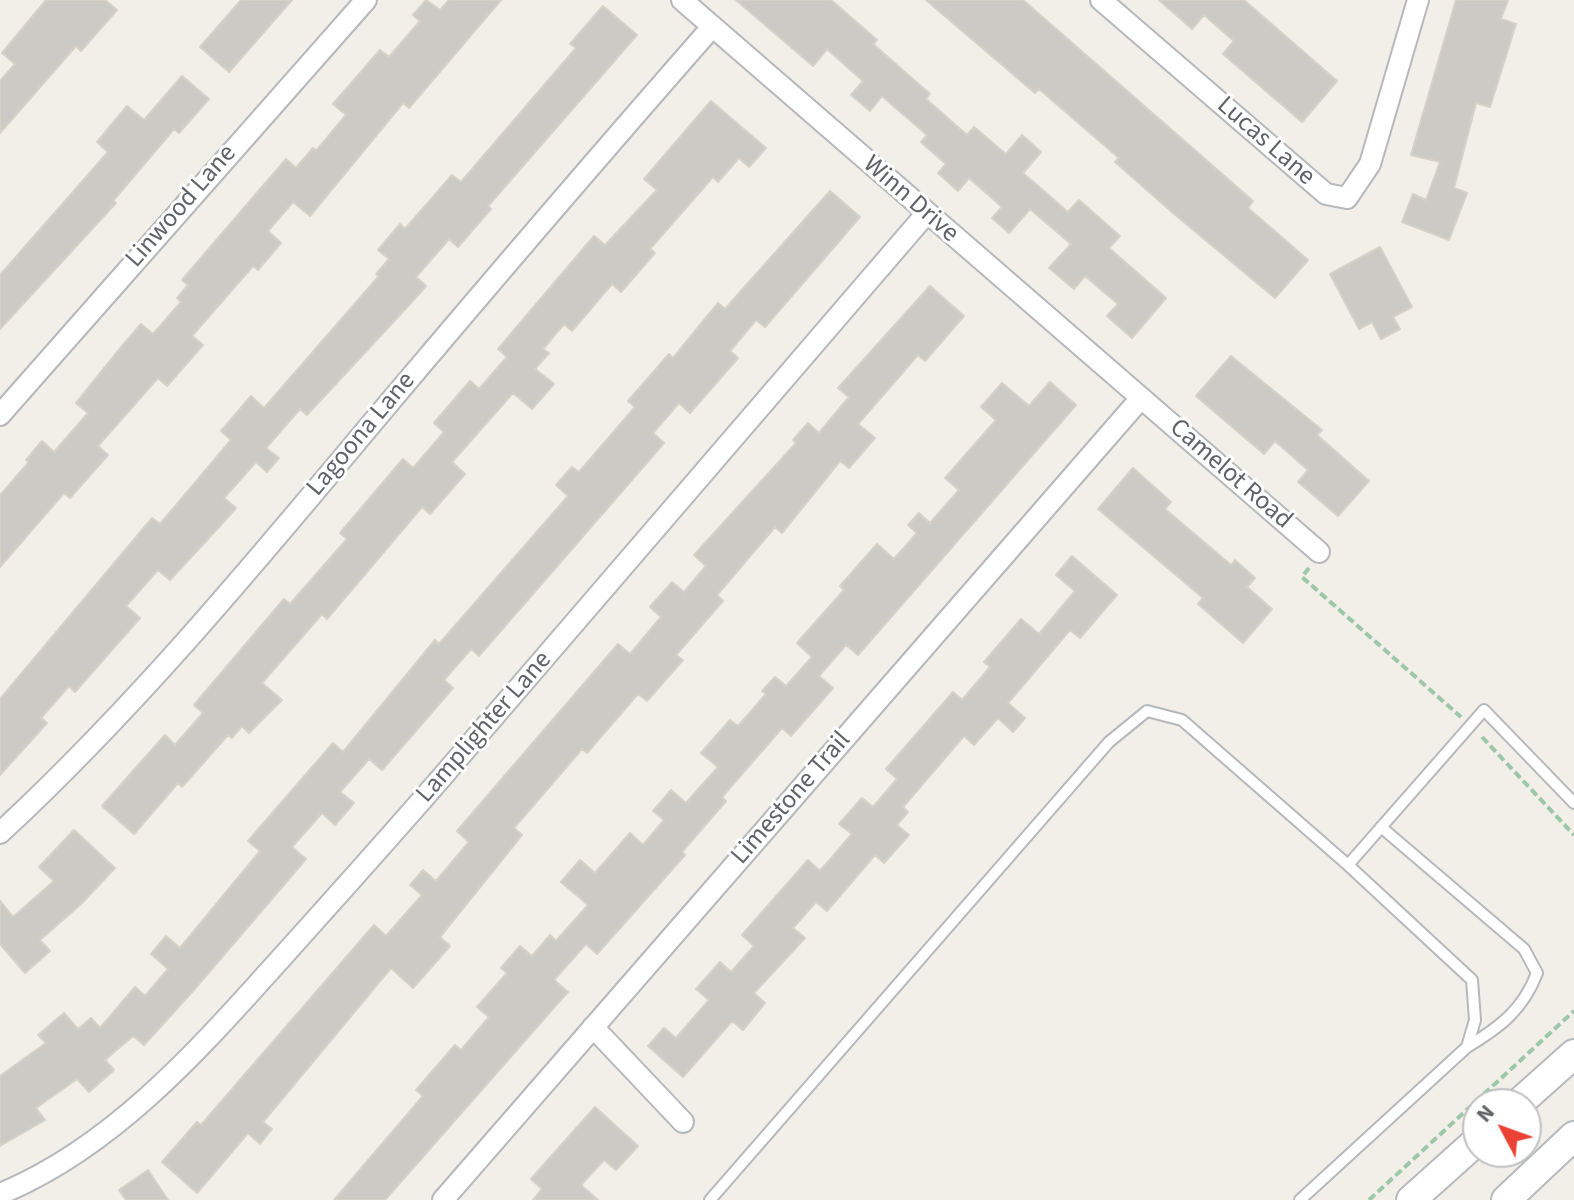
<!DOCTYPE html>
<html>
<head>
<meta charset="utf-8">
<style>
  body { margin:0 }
  #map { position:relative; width:1574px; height:1200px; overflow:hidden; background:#f1efe8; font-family:"Source Sans 3",sans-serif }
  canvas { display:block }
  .north { position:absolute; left:1462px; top:1088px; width:80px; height:80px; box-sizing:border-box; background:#fff; border:2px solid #bfc1c3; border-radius:50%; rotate:311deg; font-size:22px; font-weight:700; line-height:32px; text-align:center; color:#5f6368 }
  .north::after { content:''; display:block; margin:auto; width:28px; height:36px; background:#ea4335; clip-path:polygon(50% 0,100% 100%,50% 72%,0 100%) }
</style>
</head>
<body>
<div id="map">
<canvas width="1574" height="1200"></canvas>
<div class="north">N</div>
</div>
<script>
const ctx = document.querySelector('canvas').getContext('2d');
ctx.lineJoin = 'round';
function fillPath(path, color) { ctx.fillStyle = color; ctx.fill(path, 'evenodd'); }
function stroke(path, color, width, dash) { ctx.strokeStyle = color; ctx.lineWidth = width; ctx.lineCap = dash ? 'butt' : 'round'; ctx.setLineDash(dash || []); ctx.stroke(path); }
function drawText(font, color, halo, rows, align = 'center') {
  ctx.font = font + ' "Source Sans 3",sans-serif'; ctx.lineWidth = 6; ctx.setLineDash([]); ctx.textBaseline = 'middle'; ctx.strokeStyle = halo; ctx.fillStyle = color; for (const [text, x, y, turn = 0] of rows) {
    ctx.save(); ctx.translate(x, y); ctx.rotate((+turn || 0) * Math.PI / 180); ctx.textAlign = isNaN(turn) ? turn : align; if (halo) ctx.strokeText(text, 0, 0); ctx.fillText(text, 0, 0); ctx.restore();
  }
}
const building = new Path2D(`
  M 46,0 L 105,0 L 117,10 L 81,51 L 76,46 L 0,133 L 0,81 L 15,64 L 2,53 Z
  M 241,0 L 292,0 L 229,72 L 200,47 Z
  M 426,0 L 440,10 L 449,0 L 501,0 L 409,108 L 403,103 L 310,216 L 293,202 L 268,231 L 281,243 L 258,270 L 253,266 L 192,336 L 203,345 L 167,386 L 158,378 L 98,446 L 108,455 L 70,498 L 64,493 L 0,567 L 0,495 L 29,462 L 26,460 L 42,441 L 54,452 L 88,413 L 76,403 L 122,346 L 141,324 L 153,334 L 181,302 L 177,298 L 188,285 L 182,280 L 286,159 L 296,168 L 313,148 L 316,151 L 346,115 L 333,104 L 380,50 L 389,57 L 420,21 L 413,15 Z
  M 736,0 L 831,0 L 877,40 L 873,44 L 930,94 L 926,99 L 967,135 L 974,127 L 1006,154 L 1022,135 L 1041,152 L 1023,173 L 1068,212 L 1079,200 L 1120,236 L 1109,248 L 1166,298 L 1132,338 L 1107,316 L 1118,304 L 1085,276 L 1074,289 L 1049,268 L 1071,244 L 1030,209 L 1009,233 L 992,218 L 1002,207 L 969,178 L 958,191 L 938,173 L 946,164 L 921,142 L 927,135 L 882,96 L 870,111 L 851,95 L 863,81 L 827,49 L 813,66 Z
  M 926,0 L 1023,0 L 1253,201 L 1248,208 L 1308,260 L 1275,298 L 1173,213 L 1115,162 L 1119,158 L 1039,89 L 1035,93 Z
  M 1159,0 L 1244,0 L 1337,81 L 1302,122 L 1223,54 L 1234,41 L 1204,15 L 1192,29 Z
  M 1456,0 L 1508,0 L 1501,19 L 1516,24 L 1490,107 L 1476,103 L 1454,188 L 1467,193 L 1449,240 L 1402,222 L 1413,194 L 1426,200 L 1440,162 L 1411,155 Z
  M 603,6 L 637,35 L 488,206 L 491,209 L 458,247 L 449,239 L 416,277 L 426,286 L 410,304 L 307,415 L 300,409 L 266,448 L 279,458 L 267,472 L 256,462 L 224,498 L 236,508 L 220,526 L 170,580 L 158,570 L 126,606 L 140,618 L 75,692 L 69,686 L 41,718 L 47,723 L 0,775 L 0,699 L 152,518 L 160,524 L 231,440 L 221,431 L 251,396 L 264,408 L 379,276 L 376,274 L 389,259 L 378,250 L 400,224 L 405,229 L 452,175 L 461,182 L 576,48 L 570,44 Z
  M 182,76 L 209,99 L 179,133 L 174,129 L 113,201 L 116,203 L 0,329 L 0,275 L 108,152 L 97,142 L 127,106 L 144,120 Z
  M 711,101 L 766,148 L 749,167 L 739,158 L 718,182 L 713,177 L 650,249 L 655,253 L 621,292 L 612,284 L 572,331 L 564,324 L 543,349 L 549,353 L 535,369 L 554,384 L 532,409 L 513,393 L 452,462 L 465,474 L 430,514 L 422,507 L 327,619 L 322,614 L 262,683 L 282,700 L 249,733 L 242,726 L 232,738 L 228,735 L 182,787 L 178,783 L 134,834 L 102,806 L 165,735 L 175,745 L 203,713 L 194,705 L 284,599 L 290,604 L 347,539 L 340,533 L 403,459 L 413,468 L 444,432 L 434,423 L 470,381 L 479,389 L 507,357 L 498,349 L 594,236 L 605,245 L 657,190 L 644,179 Z
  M 830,191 L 860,217 L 765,327 L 756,320 L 730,351 L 738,358 L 690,413 L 679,403 L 653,433 L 664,443 L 479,656 L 471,649 L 444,680 L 453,688 L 382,770 L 369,759 L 340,792 L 354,803 L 335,825 L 322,813 L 292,847 L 306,859 L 193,991 L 144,1045 L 133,1036 L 105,1060 L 114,1070 L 89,1092 L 77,1079 L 36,1108 L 45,1120 L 0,1146 L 0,1076 L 46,1043 L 38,1035 L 64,1013 L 78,1029 L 91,1018 L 100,1028 L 135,987 L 145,996 L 168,969 L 151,954 L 166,936 L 180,948 L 260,851 L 248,841 L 333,743 L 343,752 L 435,640 L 439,644 L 568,496 L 556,485 L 572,467 L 579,472 L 635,407 L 628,401 L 669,354 L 673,358 L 718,303 L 725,309 Z
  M 1380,247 L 1412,307 L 1393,317 L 1400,329 L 1381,339 L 1372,322 L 1359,329 L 1330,274 Z
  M 930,286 L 964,316 L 925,361 L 918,355 L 858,424 L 875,438 L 849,468 L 840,461 L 782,533 L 775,527 L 717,595 L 723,601 L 676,655 L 683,660 L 647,701 L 638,694 L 587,753 L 582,749 L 514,828 L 522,835 L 440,937 L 450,946 L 413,988 L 391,968 L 263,1122 L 272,1129 L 260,1144 L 248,1133 L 197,1193 L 162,1162 L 197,1122 L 201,1125 L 374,925 L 386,936 L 422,895 L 410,885 L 423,870 L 436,881 L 469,842 L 457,831 L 618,644 L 630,654 L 661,617 L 650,607 L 672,582 L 684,592 L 706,566 L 694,555 L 796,443 L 793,440 L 808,423 L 819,433 L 849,397 L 838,388 Z
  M 1231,356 L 1322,430 L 1317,435 L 1369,481 L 1338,516 L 1298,482 L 1308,470 L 1275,441 L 1264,454 L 1196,396 Z
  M 1050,382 L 1076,405 L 858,655 L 846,645 L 819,676 L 833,688 L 791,736 L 782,728 L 722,797 L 726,801 L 682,852 L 685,855 L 597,954 L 586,944 L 554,980 L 568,992 L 551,1011 L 385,1200 L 334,1200 L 423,1096 L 416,1090 L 455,1045 L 461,1050 L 489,1017 L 477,1007 L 507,973 L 501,968 L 520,946 L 532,956 L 550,935 L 556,941 L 588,905 L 561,882 L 580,860 L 595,873 L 630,833 L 643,845 L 664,820 L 653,811 L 671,790 L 686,803 L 718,767 L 701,753 L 730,720 L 738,726 L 766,694 L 762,691 L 775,677 L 786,686 L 812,657 L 797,643 L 844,590 L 840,586 L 877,544 L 894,559 L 917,533 L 908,525 L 919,513 L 930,523 L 959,490 L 945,478 L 996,420 L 981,407 L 1002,383 L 1029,406 Z
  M 1133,468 L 1171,502 L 1165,509 L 1231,565 L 1235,560 L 1255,578 L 1247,587 L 1272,609 L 1243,643 L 1198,604 L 1203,598 L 1098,509 Z
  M 1072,556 L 1117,595 L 1080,638 L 1070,630 L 1008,703 L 1025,718 L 1013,732 L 998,718 L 974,745 L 964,736 L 903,807 L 908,812 L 897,825 L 909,835 L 884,863 L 875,855 L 827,911 L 816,902 L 793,928 L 805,938 L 754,993 L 765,1003 L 743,1030 L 732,1021 L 683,1077 L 648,1046 L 664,1028 L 676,1038 L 709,1000 L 696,989 L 720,962 L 731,972 L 754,946 L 742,935 L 808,860 L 820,871 L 852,834 L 839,824 L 862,798 L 873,807 L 897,779 L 886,769 L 953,692 L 962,700 L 990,667 L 984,662 L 1021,619 L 1039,634 L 1075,591 L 1056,575 Z
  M 74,830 L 115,868 L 80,905 L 40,940 L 50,951 L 25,973 L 0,944 L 0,901 L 13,917 L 54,881 L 39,867 Z
  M 595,1107 L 638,1146 L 616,1170 L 604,1160 L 581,1185 L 598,1200 L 533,1200 L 542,1189 L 531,1179 Z
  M 148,1170 L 168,1200 L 126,1200 L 119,1190 Z`);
fillPath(building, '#cccac5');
stroke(building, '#d6d1c6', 2);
const lane = new Path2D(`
  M 1348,865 L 1472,980 L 1475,1020 L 1467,1047 C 1500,1027 1523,1010 1537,973 L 1524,949 L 1381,827
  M 710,1200 L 1109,742 L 1147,711 L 1182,720 L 1348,865 L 1484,710 L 1574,803
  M 1300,1200 L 1467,1047`);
const street = new Path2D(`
  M 682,0 L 1319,552
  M 1101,0 L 1326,194 L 1347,198 L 1370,164 L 1418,0
  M 0,415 L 366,0
  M 0,833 C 136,707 255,563 373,422 C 485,289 598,157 712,27
  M 593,1027 L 683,1122
  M 0,1194 C 115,1147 203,1045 284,955 C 337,896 390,837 442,777 C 604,590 765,402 926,214
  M 443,1200 L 1141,398`);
const secondary = new Path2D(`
  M 1518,1104 L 1574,1054
  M 1411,1200 L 1478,1140
  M 1506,1200 L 1574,1136`);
stroke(lane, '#b5b8bc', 14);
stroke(street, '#b5b8bc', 24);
stroke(secondary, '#b6babf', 32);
stroke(new Path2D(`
  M 1309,568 L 1302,577 L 1461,717
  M 1482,737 L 1574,835
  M 1369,1200 L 1574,1011`), '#9cc7a9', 4, [8, 4]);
stroke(lane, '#fff', 10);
stroke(street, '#fff', 20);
stroke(secondary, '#fff', 28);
drawText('26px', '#5f6368', '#fff', [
  ["Lucas Lane",1265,142,41],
  ["Winn Drive",910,200,41],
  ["Linwood Lane",182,207,-49],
  ["Lagoona Lane",362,435,-50],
  ["Camelot Road",1230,475,41],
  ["Lamplighter Lane",485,728,-49],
  ["Limestone Trail",792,799,-49]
]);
</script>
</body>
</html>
